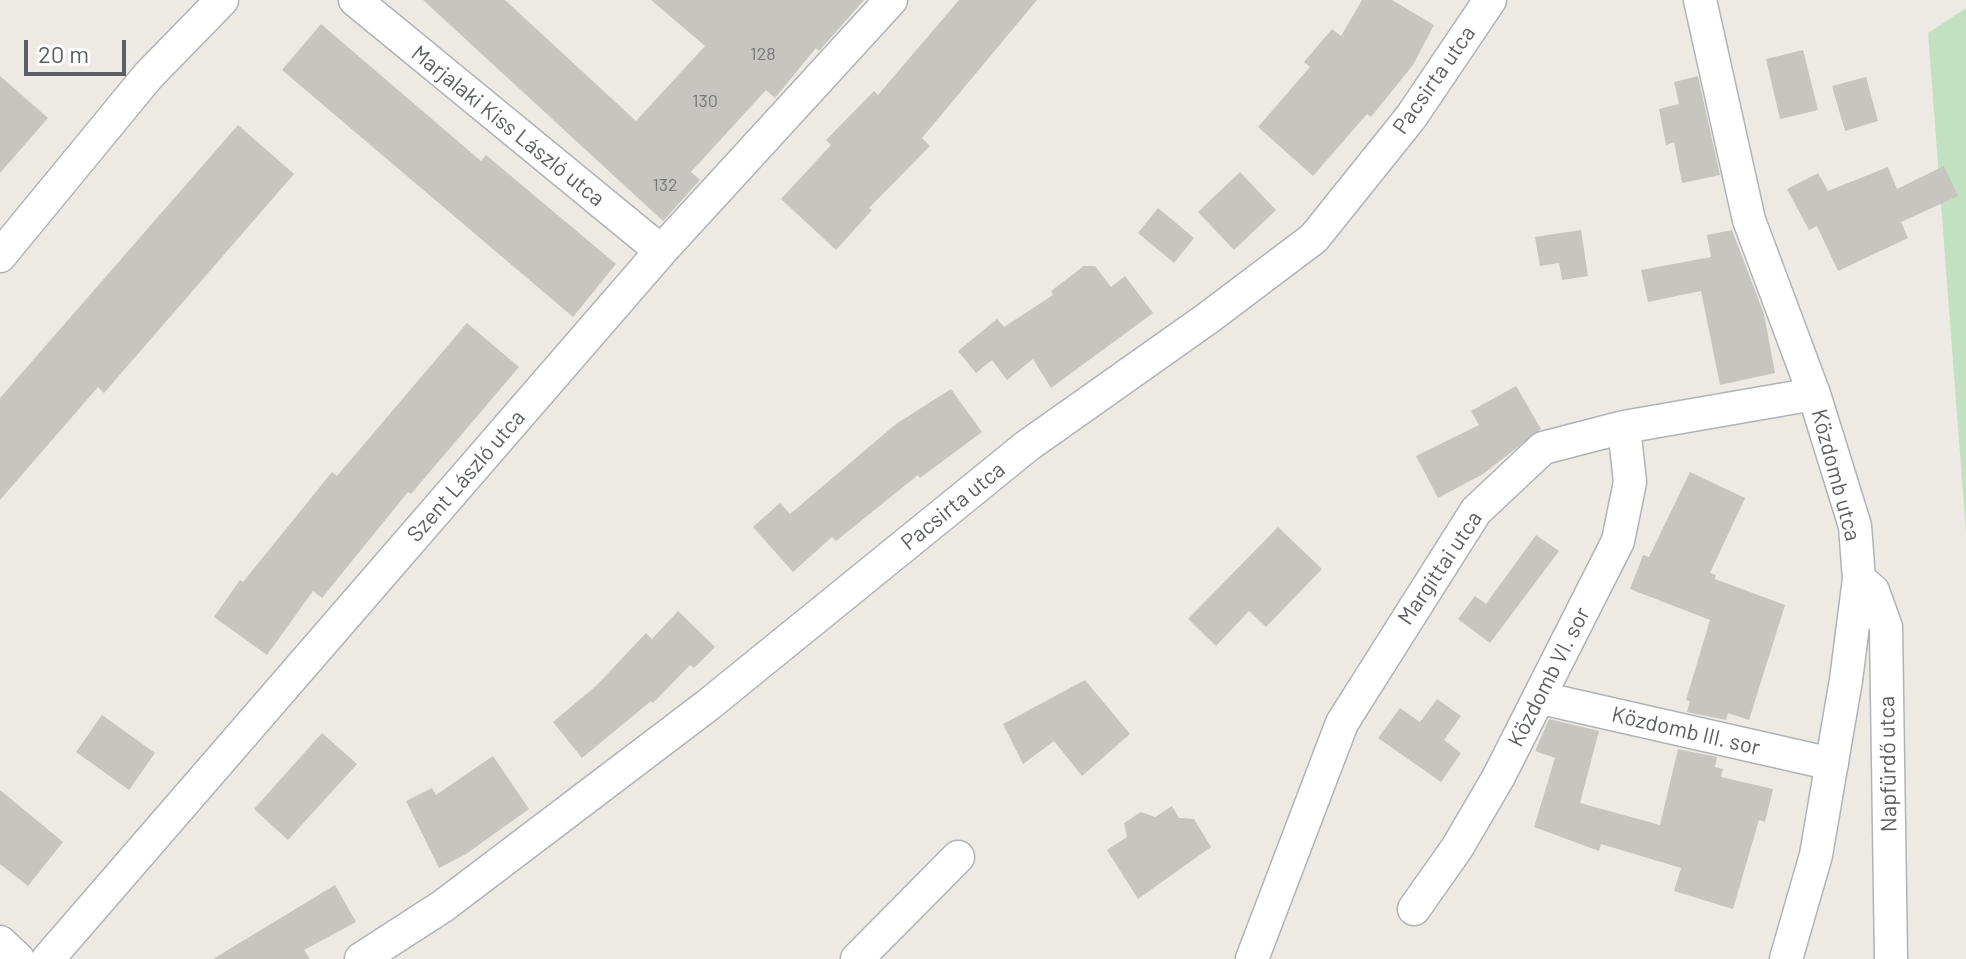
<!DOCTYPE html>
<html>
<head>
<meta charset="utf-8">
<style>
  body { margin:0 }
  #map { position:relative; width:1966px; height:959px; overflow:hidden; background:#eceae3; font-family:Barlow,sans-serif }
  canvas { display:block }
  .scale { position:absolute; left:24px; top:40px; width:102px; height:36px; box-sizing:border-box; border:4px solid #5b5e62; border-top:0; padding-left:10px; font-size:24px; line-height:28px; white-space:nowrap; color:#5b5e62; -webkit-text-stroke:6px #fff; paint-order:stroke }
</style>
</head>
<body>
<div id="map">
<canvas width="1966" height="959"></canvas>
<div class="scale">20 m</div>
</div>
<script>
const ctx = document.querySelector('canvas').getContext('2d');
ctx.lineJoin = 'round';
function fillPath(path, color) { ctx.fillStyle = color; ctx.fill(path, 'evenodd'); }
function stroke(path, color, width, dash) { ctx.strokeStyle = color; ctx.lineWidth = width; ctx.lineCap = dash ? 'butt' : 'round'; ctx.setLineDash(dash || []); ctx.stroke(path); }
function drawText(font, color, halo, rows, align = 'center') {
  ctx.font = font + ' Barlow,sans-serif'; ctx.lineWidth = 6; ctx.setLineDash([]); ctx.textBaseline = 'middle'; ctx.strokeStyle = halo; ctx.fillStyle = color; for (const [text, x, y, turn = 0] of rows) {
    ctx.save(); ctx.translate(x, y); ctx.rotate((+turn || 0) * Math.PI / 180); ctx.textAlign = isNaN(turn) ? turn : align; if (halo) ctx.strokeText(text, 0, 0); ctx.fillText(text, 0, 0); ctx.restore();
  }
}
fillPath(new Path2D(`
  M 1966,8 L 1966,532 L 1928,33 Z`), '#c1e1c1');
fillPath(new Path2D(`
  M 423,0 L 505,0 L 636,121 L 705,46 L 651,0 L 864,0 L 819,51 L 816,48 L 775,98 L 766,90 L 691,172 L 700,180 L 663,221 Z
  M 959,0 L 1037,0 L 922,138 L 930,146 L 869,208 L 872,210 L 836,250 L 781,199 L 831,145 L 826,140 L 874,91 L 878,95 Z
  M 1362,0 L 1392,0 L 1434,25 L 1413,65 L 1371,117 L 1367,114 L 1313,176 L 1258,127 L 1310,67 L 1304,62 L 1332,29 L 1341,36 Z
  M 321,24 L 481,161 L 486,155 L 616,264 L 573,317 L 282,70 Z
  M 1803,50 L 1818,110 L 1780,119 L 1766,59 Z
  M 0,76 L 48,118 L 0,173 Z
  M 1698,76 L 1720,175 L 1682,183 L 1674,142 L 1666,145 L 1659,109 L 1679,104 L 1674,82 Z
  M 1866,77 L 1878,121 L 1845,131 L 1832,86 Z
  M 238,125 L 294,174 L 104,393 L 98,387 L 0,500 L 0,398 Z
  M 1944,166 L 1958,196 L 1901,222 L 1908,238 L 1838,271 L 1817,226 L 1809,230 L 1787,189 L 1818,173 L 1828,191 L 1888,167 L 1897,189 Z
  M 1240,172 L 1276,210 L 1234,250 L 1198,212 Z
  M 1158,208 L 1194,238 L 1174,263 L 1138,233 Z
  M 1581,230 L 1588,276 L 1562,280 L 1559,263 L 1540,266 L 1535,237 Z
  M 1732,230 L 1764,314 L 1775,373 L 1720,385 L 1701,291 L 1648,302 L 1641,270 L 1711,257 L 1707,235 Z
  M 1084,266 L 1095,266 L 1111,287 L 1125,276 L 1153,313 L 1051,388 L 1033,359 L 1007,380 L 992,360 L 976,373 L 958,351 L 997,319 L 1004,327 L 1053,295 L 1051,291 Z
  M 467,323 L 519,367 L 411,494 L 408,492 L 322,598 L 313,591 L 267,655 L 214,617 L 240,580 L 243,582 L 332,472 L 337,476 Z
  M 1516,386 L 1541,429 L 1483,474 L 1438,498 L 1416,456 L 1479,425 L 1471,411 Z
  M 951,389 L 982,432 L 920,478 L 918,475 L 836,541 L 832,537 L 793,572 L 753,527 L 780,503 L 790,514 L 896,424 Z
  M 1690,472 L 1745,498 L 1710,573 L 1716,575 L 1715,579 L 1785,605 L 1749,720 L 1728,713 L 1726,720 L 1687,712 L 1690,701 L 1686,700 L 1710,620 L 1630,589 L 1643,555 L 1649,557 Z
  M 1278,527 L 1322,569 L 1266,627 L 1249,611 L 1216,646 L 1188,619 Z
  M 1536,535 L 1559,551 L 1490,643 L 1458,619 L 1475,596 L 1486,604 Z
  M 678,611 L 715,647 L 694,668 L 690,665 L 653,703 L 651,701 L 582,758 L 553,722 L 597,685 L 646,633 L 652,639 Z
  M 1085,680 L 1130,734 L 1082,776 L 1054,741 L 1023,764 L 1003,724 Z
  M 1437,699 L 1461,716 L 1444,740 L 1461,753 L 1441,782 L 1378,738 L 1400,708 L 1420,722 Z
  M 102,715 L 155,753 L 129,790 L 76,752 Z
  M 1549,719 L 1599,731 L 1580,803 L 1660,825 L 1678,749 L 1717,757 L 1715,767 L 1723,769 L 1721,777 L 1773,789 L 1765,822 L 1759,820 L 1733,909 L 1674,891 L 1681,868 L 1601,844 L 1599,851 L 1534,827 L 1555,758 L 1535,751 Z
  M 322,733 L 357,764 L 288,840 L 254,809 Z
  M 493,756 L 529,809 L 466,854 L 439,868 L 406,801 L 432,788 L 436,795 Z
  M 0,790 L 63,842 L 28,886 L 0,864 Z
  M 1172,806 L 1179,818 L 1194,819 L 1211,847 L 1138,899 L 1107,850 L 1127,837 L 1124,823 L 1141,812 L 1155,817 Z
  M 335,885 L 356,922 L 304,950 L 310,959 L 213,959 Z`), '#c7c5c0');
const street = new Path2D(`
  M 355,0 L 661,251
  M 1700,0 L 1749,220 L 1814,394 L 1855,526 L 1859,579 L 1846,680 L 1816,855 L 1786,959
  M 0,256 L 148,76 L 222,0
  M 1859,579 L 1873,591 L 1886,627 L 1891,959
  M 1541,698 L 1832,764
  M 1414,909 L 1457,848 L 1498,778 L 1618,541 L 1630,482 L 1624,427
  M 0,942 L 18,959
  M 48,959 L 661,251 L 891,0
  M 361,959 L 443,906 L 708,705 L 1027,446 L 1208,318 L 1314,238 L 1411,117 L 1490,0
  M 857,959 L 958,857
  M 1252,959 L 1342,723 L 1476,511 L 1543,448 L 1624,427 L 1814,394`);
stroke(street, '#b0b3b6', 35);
stroke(street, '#fff', 32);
drawText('18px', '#76787a', null, [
  ["128",763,54],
  ["130",705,101],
  ["132",665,185]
]);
drawText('22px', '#5b5e62', '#fff', [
  ["Pacsirta utca",1434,80,-55],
  ["Marjalaki Kiss László utca",508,126,39],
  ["Közdomb utca",1836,475,75],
  ["Szent László utca",466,476,-49],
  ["Pacsirta utca",953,506,-39],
  ["Margittai utca",1440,568,-56],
  ["Közdomb VI. sor",1549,677,-63],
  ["Közdomb III. sor",1686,731,13],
  ["Napfürdő utca",1888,764,-91]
]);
</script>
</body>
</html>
